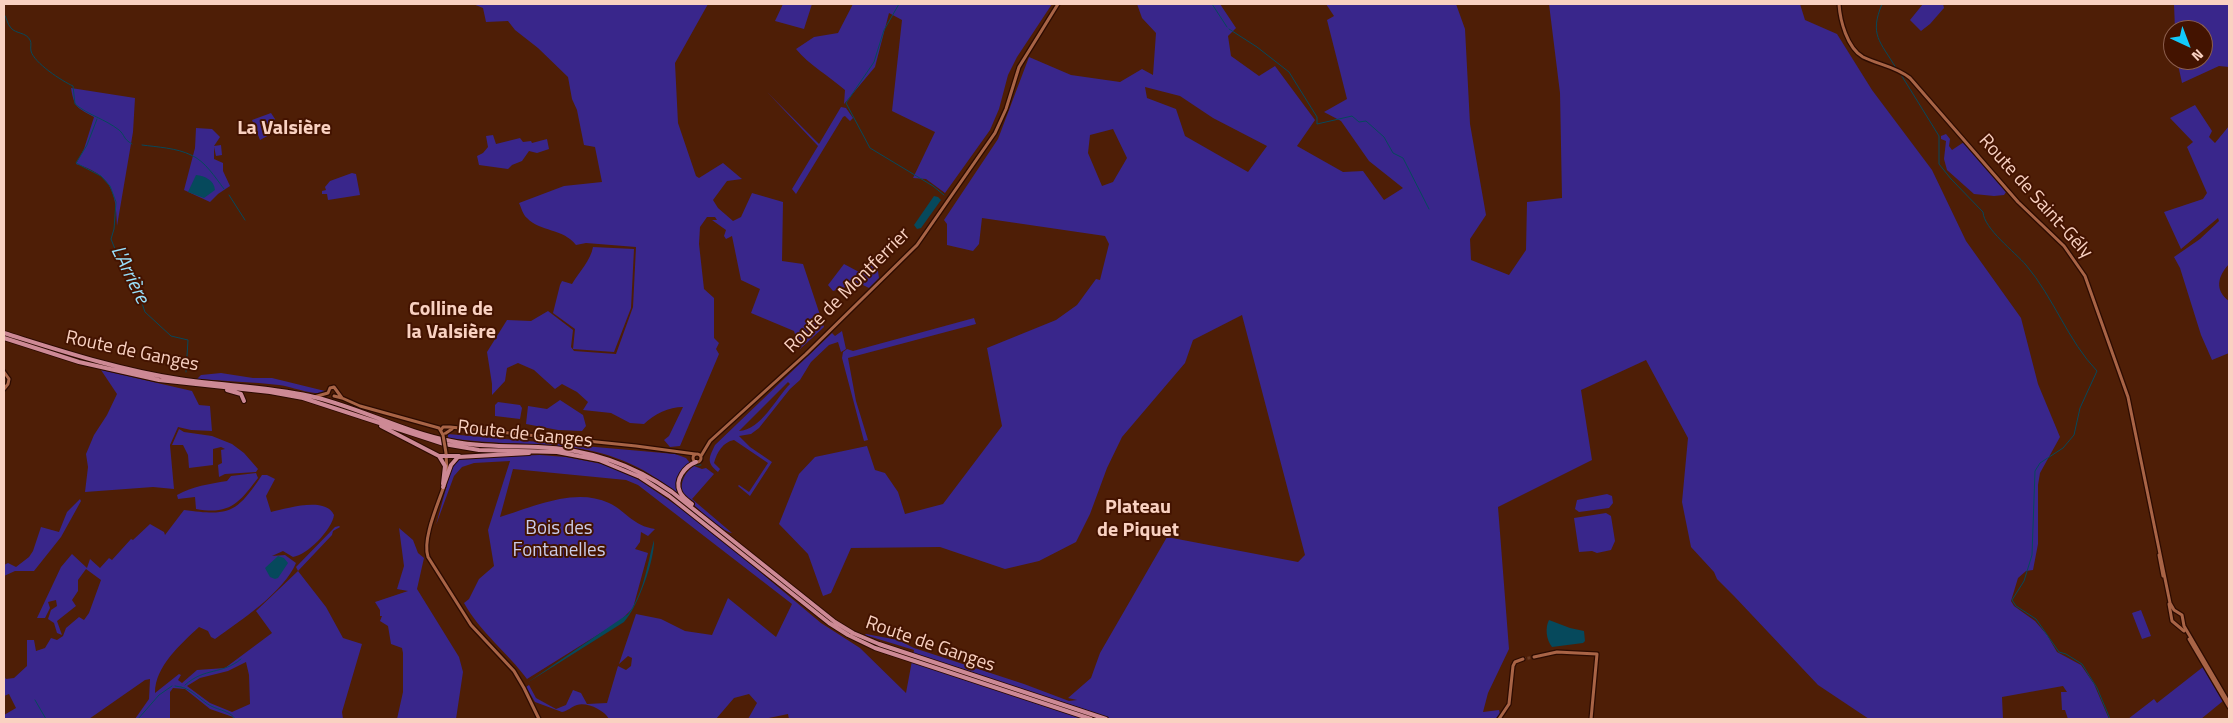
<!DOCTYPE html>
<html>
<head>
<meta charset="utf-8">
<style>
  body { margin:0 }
  #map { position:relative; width:2233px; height:723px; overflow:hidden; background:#4e1e06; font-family:"Titillium Web",sans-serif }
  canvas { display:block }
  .frame { position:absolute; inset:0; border:5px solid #f9d1c1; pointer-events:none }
  .north { position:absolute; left:2163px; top:20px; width:50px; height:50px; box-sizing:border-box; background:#431300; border:1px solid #8c5f4d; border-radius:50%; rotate:137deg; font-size:14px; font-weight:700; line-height:20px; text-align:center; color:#f9d1c1 }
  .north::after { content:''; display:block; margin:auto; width:18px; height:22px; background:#13cafb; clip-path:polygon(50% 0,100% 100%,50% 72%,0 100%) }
</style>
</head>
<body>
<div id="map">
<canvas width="2233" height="723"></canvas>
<div class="frame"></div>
<div class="north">N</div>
</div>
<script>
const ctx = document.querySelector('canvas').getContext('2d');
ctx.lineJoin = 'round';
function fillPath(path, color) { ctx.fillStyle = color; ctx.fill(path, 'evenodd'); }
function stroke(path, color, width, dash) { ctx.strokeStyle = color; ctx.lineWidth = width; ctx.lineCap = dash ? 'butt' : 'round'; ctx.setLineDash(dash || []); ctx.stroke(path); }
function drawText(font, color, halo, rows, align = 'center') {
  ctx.font = font + ' "Titillium Web",sans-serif'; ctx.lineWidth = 4; ctx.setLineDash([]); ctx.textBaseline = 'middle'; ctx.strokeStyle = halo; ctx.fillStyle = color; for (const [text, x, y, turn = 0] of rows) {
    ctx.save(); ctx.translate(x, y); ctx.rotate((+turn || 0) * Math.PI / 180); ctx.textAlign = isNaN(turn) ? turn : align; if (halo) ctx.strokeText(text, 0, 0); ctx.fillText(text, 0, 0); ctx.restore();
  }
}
fillPath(new Path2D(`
  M 473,4 L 708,4 L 675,63 L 678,123 L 696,176 L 699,178 L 723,163 L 742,179 L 727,181 L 713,200 L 718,208 L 733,221 L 741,217 L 752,193 L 783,202 L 782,261 L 803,264 L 824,327 L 800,349 L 794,331 L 751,313 L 760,289 L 741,280 L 732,236 L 726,239 L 724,236 L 726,230 L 712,220 L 717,220 L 715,217 L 707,217 L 700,227 L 699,244 L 704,289 L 714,298 L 714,338 L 719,343 L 716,349 L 719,354 L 680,446 L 670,447 L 664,440 L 669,436 L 683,407 C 669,407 654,414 644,424 L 630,423 L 611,413 L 583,410 L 588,402 L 577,392 L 562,384 L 555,389 L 534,370 L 518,363 L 507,368 L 505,381 L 492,395 L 492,384 L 487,352 L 507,320 L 531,321 L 548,311 L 573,330 L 571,347 L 574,351 L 616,354 L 633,307 L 636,247 L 586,243 L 576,245 C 563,228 540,232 527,218 C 523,215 521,207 519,203 L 564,186 L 602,182 L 595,147 L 584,145 L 577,110 L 572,99 L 568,77 L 538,48 L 515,30 L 508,21 L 486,22 L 483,8 Z
  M 783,4 L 812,4 L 804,29 L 775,21 Z
  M 853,4 L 1052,4 L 1017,57 L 1008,75 L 999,109 L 990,130 L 945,193 L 926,179 L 913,178 L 935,132 L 892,111 L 902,20 L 889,13 L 875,67 L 844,104 L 845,90 C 829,76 809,65 796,49 L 814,37 L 838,33 Z
  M 1137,4 L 1220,4 L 1236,28 L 1228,36 L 1231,56 L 1259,76 L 1275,66 L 1315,120 L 1297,146 L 1343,172 L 1363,171 L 1384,200 L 1403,188 L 1369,161 L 1341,121 L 1324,112 L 1347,99 L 1327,20 L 1334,16 L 1326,4 L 1456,4 L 1465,29 L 1470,124 L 1486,215 L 1470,239 L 1471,260 L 1509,275 L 1526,250 L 1527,202 L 1562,198 L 1560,93 L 1549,4 L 1800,4 L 1805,20 L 1837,34 L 1872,90 L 1932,170 L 1966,241 L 2021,318 L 2038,384 L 2060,437 L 2040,473 L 2038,485 L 2038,544 L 2033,570 L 2026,571 L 2018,578 L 2011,601 L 2014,606 L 2035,621 L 2047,635 L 2057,652 L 2081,665 L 2094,684 L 2109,719 L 2068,719 L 2065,710 L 2062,710 L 2061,692 L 2067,692 L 2063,686 L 2002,697 L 2003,719 L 1869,719 L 1818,685 L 1734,596 L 1717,579 L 1714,572 L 1691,547 L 1682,502 L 1688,438 L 1646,360 L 1581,390 L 1592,460 L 1498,507 L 1509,649 L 1488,693 L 1483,712 L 1499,710 L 1500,714 L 1495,719 L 789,719 L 788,714 L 764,719 L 748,719 L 757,703 L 749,694 L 734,698 L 716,719 L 609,719 C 604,710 587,702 577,705 C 571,707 568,711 562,712 L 535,702 L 526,687 L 529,685 L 536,698 L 556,709 L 566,705 L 573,690 L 581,693 L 587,704 L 607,703 L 618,666 L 626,670 L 631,666 L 632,658 L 628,656 L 619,664 L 636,614 L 661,619 L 685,631 L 712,635 L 728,598 L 776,637 L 792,604 L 638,485 L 626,480 L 513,469 L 500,517 C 533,507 575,487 609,503 C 626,511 633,526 655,529 L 648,536 L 641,532 L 640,542 L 635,549 L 648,553 L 633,608 L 620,621 L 527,679 C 508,653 480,632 464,603 L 469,599 L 479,579 L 494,566 L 488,530 L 510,461 L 474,463 L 462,467 L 454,476 L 436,525 L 451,470 L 459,458 L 540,455 L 566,457 L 602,464 L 636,478 L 698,520 L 821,623 L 860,648 L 906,693 L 914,650 L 865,635 L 866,634 L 898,640 L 914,648 L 1024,684 L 1069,701 L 1077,700 L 1068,698 L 1091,678 L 1100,653 L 1167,537 L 1298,562 L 1305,555 L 1242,315 L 1193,340 L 1185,363 L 1122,437 L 1107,468 L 1090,514 L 1076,542 L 1039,561 L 1005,569 L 940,547 L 851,548 L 831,593 L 823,596 L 808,554 L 779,524 L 799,474 L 815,457 L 867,446 L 875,470 L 885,473 L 898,492 L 905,514 L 943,504 L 1002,426 L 987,348 L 1056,320 L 1077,305 L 1096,279 L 1100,280 L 1109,244 L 1105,236 L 982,218 L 979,244 L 973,251 L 947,245 L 947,224 L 944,220 L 998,139 L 1029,57 L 1071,75 L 1120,82 L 1142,69 L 1153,75 L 1156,33 L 1142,18 ZM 1145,87 L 1180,96 L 1213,118 L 1267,146 L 1248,172 L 1185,136 L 1176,109 L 1147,98 ZM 1113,129 L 1127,158 L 1113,182 L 1102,186 L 1088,153 L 1090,135 Z
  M 1923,4 L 1943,4 L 1944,8 L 1930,24 L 1921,31 L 1910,20 Z
  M 2174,4 L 2229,4 L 2229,67 L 2219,66 L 2182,83 L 2177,60 L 2203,60 L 2203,30 L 2175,30 Z
  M 71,88 L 135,98 L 133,132 L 117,226 C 116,190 111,175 76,164 L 84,149 L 94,117 C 78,108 74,108 71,88 Z
  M 767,92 L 819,144 L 841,107 L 846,108 L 853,118 L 850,121 L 845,116 L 843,117 L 796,194 L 792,189 L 818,146 Z
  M 2195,105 L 2212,131 L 2209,137 L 2215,143 L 2229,126 L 2229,264 C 2218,276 2214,290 2229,301 L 2229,353 L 2212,360 L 2201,335 L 2180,268 L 2174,257 L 2200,239 L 2219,221 L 2218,218 L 2181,249 L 2164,212 L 2203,199 L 2207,193 L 2187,147 L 2193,142 L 2170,118 Z
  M 271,113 L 275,119 L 272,128 L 273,133 L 260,140 L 252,120 Z
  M 196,128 L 212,129 L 220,137 L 214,146 L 221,145 L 222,155 L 216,156 L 214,147 L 214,159 L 223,163 L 223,171 L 230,186 L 218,194 L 210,202 L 184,190 L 195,148 Z
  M 1946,134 L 1950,139 L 1949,146 L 1952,150 L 1964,142 L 2006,192 L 2004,195 L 1994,196 L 1974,194 L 1947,170 L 1944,159 L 1946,141 L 1941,139 L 1941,136 Z
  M 493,135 L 496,144 L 520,138 L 523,142 L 531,141 L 532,143 L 547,139 L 549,149 L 537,153 L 529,151 L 522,161 L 512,165 L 508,169 L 479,165 L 477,156 L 483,153 L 488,147 L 486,136 Z
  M 352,173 L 356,174 L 360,195 L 328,200 L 327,194 L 322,194 L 322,191 L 326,190 L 325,187 L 330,181 Z
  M 593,247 L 634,249 L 631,308 L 614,352 L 573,349 L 575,329 L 553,313 L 560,285 L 562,281 L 572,284 C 579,272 591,260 593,247 Z
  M 869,262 L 878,271 L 879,278 L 869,288 L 859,283 L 833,291 L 828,285 L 844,264 L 859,272 L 866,271 Z
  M 974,318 L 976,324 L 848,358 L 856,401 L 868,440 L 864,441 L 842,358 L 843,352 L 847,349 L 853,351 Z
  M 842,331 L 846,349 L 841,352 L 838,342 L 829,345 L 811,362 L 800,380 L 790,389 L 759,428 L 751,434 L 739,436 L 750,447 L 772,462 L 750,496 L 738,486 L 739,485 L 749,492 L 768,463 L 734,440 C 723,442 717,452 714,463 L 720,469 L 718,472 C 706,462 709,458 715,445 L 832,333 L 835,336 ZM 788,382 L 790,384 C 776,398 761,430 739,431 Z
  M 101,370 L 192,391 L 199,405 L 210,406 L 212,431 L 191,430 L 178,427 L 170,445 L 174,489 L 153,487 L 85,492 L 88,467 L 86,454 L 94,435 L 107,415 L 117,394 Z
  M 221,373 L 253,378 L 272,378 L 325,391 L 324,393 C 312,395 293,387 279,385 C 252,382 224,381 197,379 L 201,375 Z
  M 560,400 L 583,415 L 586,426 L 582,431 L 558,430 L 526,424 L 528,406 L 547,409 Z
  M 498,402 L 520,405 L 522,408 L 520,419 L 495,416 L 495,405 Z
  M 179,429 L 184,432 L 212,436 L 232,444 L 244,453 L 258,469 L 256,472 L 225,474 L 219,477 L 218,465 L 222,463 L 221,450 L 225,449 L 221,447 L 213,449 L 213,465 L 189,468 L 188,455 L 183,445 L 172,445 Z
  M 448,434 L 675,454 L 686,458 L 690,463 L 687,465 L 677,487 L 679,495 C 602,430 537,451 448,438 Z
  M 694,466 L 702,469 L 706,468 L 714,474 L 692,499 L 732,533 C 722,532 690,502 682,493 C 680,482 685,472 694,466 Z
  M 256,473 L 258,478 C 239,503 230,515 196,509 L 195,497 L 178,499 L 177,495 C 193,486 209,484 227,481 L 231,476 Z
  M 262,475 L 267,475 L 275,479 L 266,496 L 271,512 C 286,509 325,496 334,515 C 332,530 307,555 293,557 L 283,551 L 272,556 L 285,555 L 296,563 C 284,592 240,621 215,639 L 211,637 L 208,631 L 199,627 C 181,644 155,666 155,693 L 179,674 L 181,675 L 178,680 L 182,683 L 197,670 L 225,668 L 272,633 L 256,611 L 298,571 L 296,567 L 335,527 L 339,526 L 340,527 L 333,531 L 332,535 L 298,571 L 326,607 L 343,638 L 362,644 L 342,712 L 343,719 L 232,719 L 233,717 L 210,709 L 185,689 L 173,688 L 170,692 L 170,719 L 135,719 L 149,699 L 150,679 L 145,680 L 89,719 L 4,719 L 4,715 L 16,708 L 9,694 L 4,696 L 4,676 L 6,679 L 14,678 L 27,666 L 27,640 L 34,640 L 36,651 L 45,648 L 51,638 L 57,640 L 63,636 L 66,628 L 79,617 L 84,620 L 89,613 L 101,580 L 86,569 L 78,580 L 78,591 L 72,600 L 76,606 L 57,621 L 62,635 L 57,633 L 54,623 L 48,619 L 51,610 L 57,606 L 56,600 L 48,602 L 50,608 L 45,618 L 37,618 L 61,567 L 72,554 L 87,568 L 90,559 L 100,568 L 109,558 L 112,560 L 131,539 L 133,540 L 150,524 L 164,532 L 165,535 L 184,510 C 229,516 236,514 262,475 ZM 246,662 L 249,675 L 250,704 L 232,712 L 210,703 L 187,686 L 200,678 L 228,671 Z
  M 1607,494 L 1612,496 L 1613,503 L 1609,508 L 1579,512 L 1575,509 L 1577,500 Z
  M 80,499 L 81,501 L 61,537 L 34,571 L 15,571 L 4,576 L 4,565 L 8,563 L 16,567 L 29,557 L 33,551 L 41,527 L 59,532 L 67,512 Z
  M 1606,513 L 1611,516 L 1615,541 L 1611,550 L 1597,553 L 1592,551 L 1579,552 L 1574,518 Z
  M 399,528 L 413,540 L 418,553 L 424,558 L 417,589 L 459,657 L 463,672 L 456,719 L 397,719 L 403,692 L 403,653 L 402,648 L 391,644 L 388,626 L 380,621 L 382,616 L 380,616 L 380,610 L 375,602 L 408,591 L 397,589 L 404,566 Z
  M 2141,610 L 2151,636 L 2142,639 L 2132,613 Z
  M 2203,667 L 2223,701 L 2201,719 L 2128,719 L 2154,699 L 2157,703 Z`), '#39268b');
fillPath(new Path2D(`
  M 196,175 C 205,176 214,180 215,190 L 204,198 L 188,192 Z
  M 934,196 L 938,197 L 941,200 L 921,228 L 917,229 L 914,225 Z
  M 654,540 C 655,559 638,607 624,622 L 527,683 L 628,614 C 644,593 647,565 654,540 Z
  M 278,556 L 284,558 L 288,563 L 278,578 L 275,579 L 270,577 L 265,568 Z
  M 1549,620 L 1570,628 L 1584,631 L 1585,641 L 1583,643 L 1552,647 C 1546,640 1545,627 1549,620 Z`), '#06495c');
stroke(new Path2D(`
  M 899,4 L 884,30 L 874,62 L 846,103 L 870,148 L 933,186 L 944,195
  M 1212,4 L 1227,27
  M 1882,4 C 1869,35 1880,41 1896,68
  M 4,14 C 7,18 7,24 11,28 C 16,34 26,32 30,40 C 32,43 30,47 31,51 C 34,63 62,81 73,86 L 75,104 C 88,115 105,119 119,130 C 125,135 123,139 132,144
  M 1229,29 L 1257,47 L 1289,72 L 1317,117 L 1317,124 L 1352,116 L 1359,122 L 1366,121 L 1384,137 L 1393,153 L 1403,158 L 1429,209
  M 1900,73 L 1939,136 L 1939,164 L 1951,179 L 1983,212 C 1984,229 2015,252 2026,265 C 2054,298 2068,341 2097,371 L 2080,408 L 2074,435 L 2063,448 L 2040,463 L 2035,471 L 2032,555 L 2024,581 L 2012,600 L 2016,606 L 2036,619 L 2059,652 L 2066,654 L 2082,664 L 2097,688 L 2110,719
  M 97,119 L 87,145 L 76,163 L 101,176 L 110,186 L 116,202 L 114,229 L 111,239 L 115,249 L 124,261 L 130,279 L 135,283 L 145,312 L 171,336 L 188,340 L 186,372
  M 142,145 C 157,147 177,148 191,155 C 205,161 215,177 224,189
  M 229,195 L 245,220
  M 694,465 L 701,465
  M 680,484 L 685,472
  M 185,685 C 205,667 222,675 241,659
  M 175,686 L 181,687
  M 181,687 C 192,689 201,701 211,706 C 219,710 232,712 235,719
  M 35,700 L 46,719
  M 138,719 L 159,695 L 172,686`), '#06495c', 1);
stroke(new Path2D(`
  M 1523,659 L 1534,657`), '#683922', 3, [3, 1.5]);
const tertiary = new Path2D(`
  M 1839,4 C 1840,20 1847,48 1863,57 C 1879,65 1895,66 1910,78 L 2018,202 L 2064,246 L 2085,276 L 2128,397 L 2170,603 L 2174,610 L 2182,615 L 2184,626 L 2229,703
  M 4,372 L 9,379 L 8,384 L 4,389
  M 328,393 L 330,388 L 334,387 L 342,398
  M 334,396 L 342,398 L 360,406 L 439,428 L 443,435 L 452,429
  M 314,397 L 328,393
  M 441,430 L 443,427 L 450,427 L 636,446 L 695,454
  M693 458a4 4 0 1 1 8 0a4 4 0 1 1-8 0Z
  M 446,454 L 447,472
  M 701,456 L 710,441 L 806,354 L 917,245 L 995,133 L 1006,109 L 1019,67 L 1058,4
  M 444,486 C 438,504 422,539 428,557 L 471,625 L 514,671 L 524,688 L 539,719
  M 2159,555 L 2163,576
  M 2169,604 L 2172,621 L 2184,631
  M 2189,639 L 2229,707
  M 1534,657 L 1557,652 L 1597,654 L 1591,719
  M 1499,719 L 1509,704 L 1513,666 L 1515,662 L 1523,659`);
const primary = new Path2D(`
  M 4,333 C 62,351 119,370 179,379 C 224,386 266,386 310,396 C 359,407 403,432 451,441 C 480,447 508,446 538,447 C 588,449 631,463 672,492 L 835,622 L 853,633 L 879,644 L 1106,719
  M 4,338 L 79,362 L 159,380 L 270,392 L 303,398 L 444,444 L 479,450 L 557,452 L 599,460 L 640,477 L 669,496 L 829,623 L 848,635 L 875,648 L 1091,719
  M 227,390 L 241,394 L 244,401
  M 381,426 L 439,456 L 459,456
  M 439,456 L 445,466 L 443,484
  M 443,487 L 451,465 L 458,457 L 529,453
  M 692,504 C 688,501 682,497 680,492 C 674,480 685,466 696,462`);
stroke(tertiary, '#2c0b00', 5.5);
stroke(primary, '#2c0b00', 6);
stroke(tertiary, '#a96446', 3);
stroke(primary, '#cd8995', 4);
const tertiaryBridge = new Path2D(`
  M 443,435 L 446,453`);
stroke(tertiaryBridge, '#2c0b00', 5.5, []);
stroke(tertiaryBridge, '#a96446', 3);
drawText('19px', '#f9d1c1', '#431300', [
  ["Route de Saint-Gély",2035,197,48],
  ["Route de Montferrier",848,291,-45],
  ["Route de Ganges",132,352,12],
  ["Route de Ganges",525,435,6],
  ["Route de Ganges",930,645,19]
]);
drawText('19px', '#cbcce9', '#431300', [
  ["Bois des",559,529],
  ["Fontanelles",559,551]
]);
drawText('bold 20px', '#f9d1c1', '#431300', [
  ["La Valsière",284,129],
  ["Colline de",451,310],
  ["la Valsière",451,333],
  ["Plateau",1138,508],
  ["de Piquet",1138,531]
]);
drawText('italic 20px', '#99e0fb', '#431300', [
  ["L'Arrière",129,275,64]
]);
</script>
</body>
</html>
